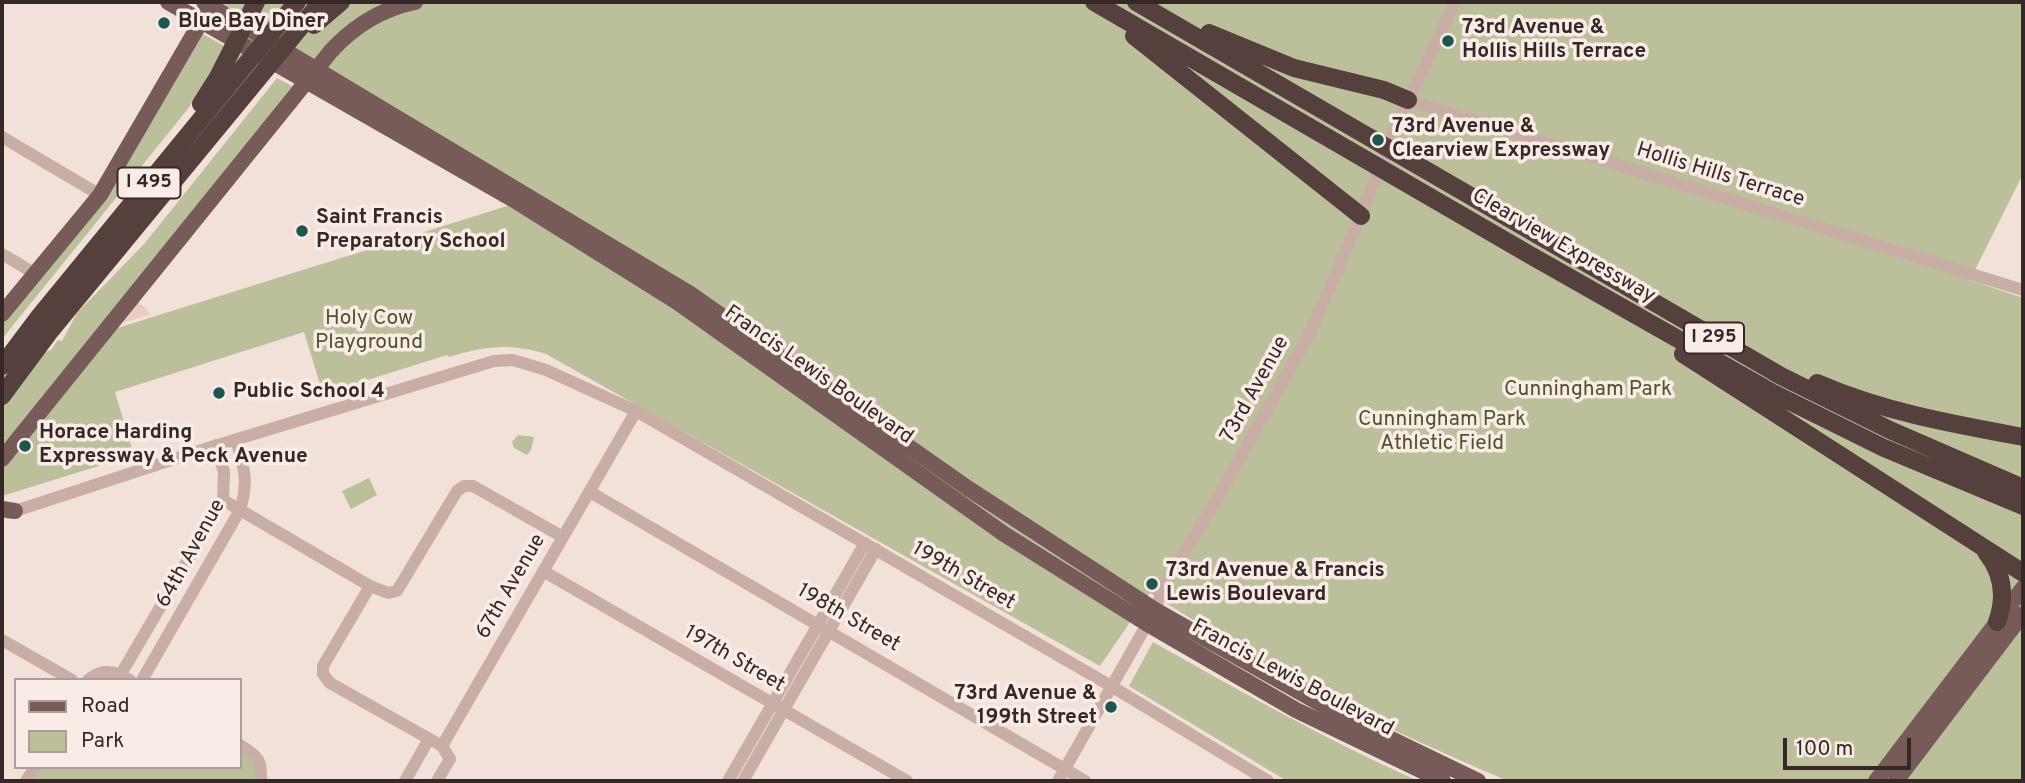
<!DOCTYPE html>
<html>
<head>
<meta charset="utf-8">
<style>
  body { margin:0 }
  #map { position:relative; width:2025px; height:783px; overflow:hidden; background:#f1e1d9; font-family:Overpass,sans-serif }
  canvas { display:block }
  .frame { position:absolute; inset:0; border:4px solid #352827; pointer-events:none }
  .legend { position:absolute; left:14px; top:678px; width:228px; height:91px; box-sizing:border-box; background:#f9ece6; border:2px solid #ab9e9a; margin:0; padding:9px 12px; list-style:none; font-size:21px; color:#352827 }
  .legend li { display:flex; align-items:center; gap:14px; height:35px }
  .legend b { width:35px; border:2px solid #ab9e9a }
  .scale { position:absolute; left:1783px; top:738px; width:128px; height:32px; box-sizing:border-box; border:4px solid #352827; border-top:0; padding-left:9px; font-size:21px; line-height:24px; white-space:nowrap; color:#352827; -webkit-text-stroke:5px #f9ece6; paint-order:stroke }
</style>
</head>
<body>
<div id="map">
<canvas width="2025" height="783"></canvas>
<div class="frame"></div>
<ul class="legend">
<li><b style="height:9px;background:#775b58"></b>Road</li>
<li><b style="height:19px;background:#bcc09a"></b>Park</li>
</ul>
<div class="scale">100 m</div>
</div>
<script>
const ctx = document.querySelector('canvas').getContext('2d');
ctx.lineJoin = 'round';
function fillPath(path, color) { ctx.fillStyle = color; ctx.fill(path, 'evenodd'); }
function stroke(path, color, width, dash) { ctx.strokeStyle = color; ctx.lineWidth = width; ctx.lineCap = dash ? 'butt' : 'round'; ctx.setLineDash(dash || []); ctx.stroke(path); }
function drawText(font, color, halo, rows, align = 'center') {
  ctx.font = font + ' Overpass,sans-serif'; ctx.lineWidth = 7; ctx.setLineDash([]); ctx.textBaseline = 'middle'; ctx.strokeStyle = halo; ctx.fillStyle = color; for (const [text, x, y, turn = 0] of rows) {
    ctx.save(); ctx.translate(x, y); ctx.rotate((+turn || 0) * Math.PI / 180); ctx.textAlign = isNaN(turn) ? turn : align; if (halo) ctx.strokeText(text, 0, 0); ctx.fillText(text, 0, 0); ctx.restore();
  }
}
fillPath(new Path2D(`
  M 221,2 L 2023,2 L 2023,174 L 1970,280 L 2023,298 L 2023,781 L 1508,781 C 1438,751 1368,720 1301,684 C 1249,656 1200,624 1150,593 L 1100,666 L 546,354 C 508,343 486,346 449,357 L 447,355 L 323,394 L 304,332 L 115,392 L 134,455 L 2,496 L 2,369 L 51,350 L 58,340 L 62,341 L 77,313 L 145,243 L 277,78 L 292,86 L 92,336 L 539,196 L 265,29 L 233,66 L 251,21 Z
  M 203,34 L 226,47 L 215,70 L 187,110 L 2,339 L 2,324 L 116,183 Z
  M 518,435 L 534,437 L 531,450 L 527,455 L 514,448 L 512,442 Z
  M 369,478 L 377,495 L 351,509 L 342,491 Z
  M 1153,642 C 1240,691 1327,740 1418,781 L 1287,781 L 1129,686 Z
  M 240,749 C 253,757 257,766 256,781 L 33,781 L 41,767 L 240,767 Z`), '#bcc09a');
fillPath(new Path2D(`
  M 138,301 L 150,313 L 149,315 L 122,323 Z`), '#e9cec0');
stroke(new Path2D(`
  M 1408,100 L 2023,290
  M 2,137 L 100,195
  M 2,254 L 34,273
  M 590,492 L 1085,781
  M 223,500 L 370,586 L 388,593 L 397,591 L 457,491 L 464,486 L 473,486 L 563,537
  M 9,513 L 208,448 L 494,361 L 513,360 L 546,370 L 636,411 L 1111,686 L 1268,781
  M 543,571 L 907,781
  M 370,586 L 323,666 L 323,674 L 330,683 L 442,746
  M 2,640 L 72,680
  M 121,674 L 223,500 L 224,472 L 216,445
  M 88,680 C 101,668 116,671 130,680
  M 142,680 L 240,510 C 249,482 244,467 236,440
  M 240,745 C 258,756 262,759 261,781
  M 442,746 L 636,411
  M 26,781 L 35,767
  M 405,781 L 429,739
  M 437,781 L 450,759 L 442,746
  M 728,781 L 865,543
  M 743,781 L 876,549
  M 1058,781 L 1155,610 L 1164,586 L 1217,499 L 1310,333 L 1361,216 L 1390,139 L 1455,2`), '#c9aea6', 12);
stroke(new Path2D(`
  M 168,2 L 514,200 L 677,302 L 1004,534 L 1146,623 L 1296,710 L 1443,781
  M 204,2 L 689,293 L 969,489 L 1155,610 L 1335,712 L 1478,781
  M 2,314 L 100,195 L 206,13
  M 2,459 L 331,51 C 354,26 381,9 415,2
  M 2,509 L 15,511
  M 1876,781 L 2023,588
  M 1896,781 L 2023,614`), '#775b58', 16);
stroke(new Path2D(`
  M 1094,2 L 1530,255 L 1773,393 L 1884,448 L 2023,506
  M 1136,2 L 1781,376 L 1892,431 L 2023,488
  M 314,25 L 341,2
  M 1209,33 L 1294,68 L 1384,90 L 1408,100
  M 1134,36 L 1361,216
  M 201,104 L 218,77 L 256,2
  M 1683,354 L 2023,573
  M 2,366 L 39,317 L 297,2
  M 1817,383 C 1884,412 1952,424 2023,437
  M 2,396 L 51,330 L 321,2
  M 1986,552 C 2003,573 2006,597 1997,622`), '#56403e', 18);
for (const [x, y, r, color] of [
  [164,23,7,"#1c564e"],
  [1448,41,7,"#1c564e"],
  [1378,140,7,"#1c564e"],
  [302,231,7,"#1c564e"],
  [219,393,7,"#1c564e"],
  [25,446,7,"#1c564e"],
  [1152,584,7,"#1c564e"],
  [1111,707,7,"#1c564e"]
]) { const dot = new Path2D(); dot.arc(x, y, r, 0, 2 * Math.PI); ctx.fillStyle = color; ctx.fill(dot); stroke(dot, '#f9ece6', 2.5); }
for (const [x, y, w] of [
  [149,183,63],
  [1714,338,60]
]) { const box = new Path2D(); box.roundRect(x - w / 2, y - 15.5, w, 31, 5); ctx.fillStyle = '#f9ece6'; ctx.fill(box); stroke(box, '#352827', 2); }
drawText('bold 19px', '#352827', null, [
  ["I 495",149,183],
  ["I 295",1714,338]
]);
drawText('bold 21px', '#352827', '#f9ece6', [
  ["Blue Bay Diner",178,23],
  ["73rd Avenue &",1462,29],
  ["Hollis Hills Terrace",1462,53],
  ["73rd Avenue &",1392,128],
  ["Clearview Expressway",1392,152],
  ["Saint Francis",316,219],
  ["Preparatory School",316,243],
  ["Public School 4",233,393],
  ["Horace Harding",39,434],
  ["Expressway & Peck Avenue",39,458],
  ["73rd Avenue & Francis",1166,572],
  ["Lewis Boulevard",1166,596],
  ["73rd Avenue &",1097,695,"right"],
  ["199th Street",1097,719,"right"]
], 'left');
drawText('21px', '#352827', '#f9ece6', [
  ["Hollis Hills Terrace",1720,176,17],
  ["Clearview Expressway",1563,247,30],
  ["Francis Lewis Boulevard",818,376,35],
  ["73rd Avenue",1256,390,-61],
  ["64th Avenue",192,554,-61],
  ["199th Street",963,577,30],
  ["67th Avenue",512,587,-60],
  ["198th Street",848,619,30],
  ["197th Street",734,660,30],
  ["Francis Lewis Boulevard",1292,679,28]
]);
drawText('21px', '#4d532a', '#f9ece6', [
  ["Holy Cow",369,320],
  ["Playground",369,344],
  ["Cunningham Park",1588,391],
  ["Cunningham Park",1442,421],
  ["Athletic Field",1442,445]
]);
</script>
</body>
</html>
